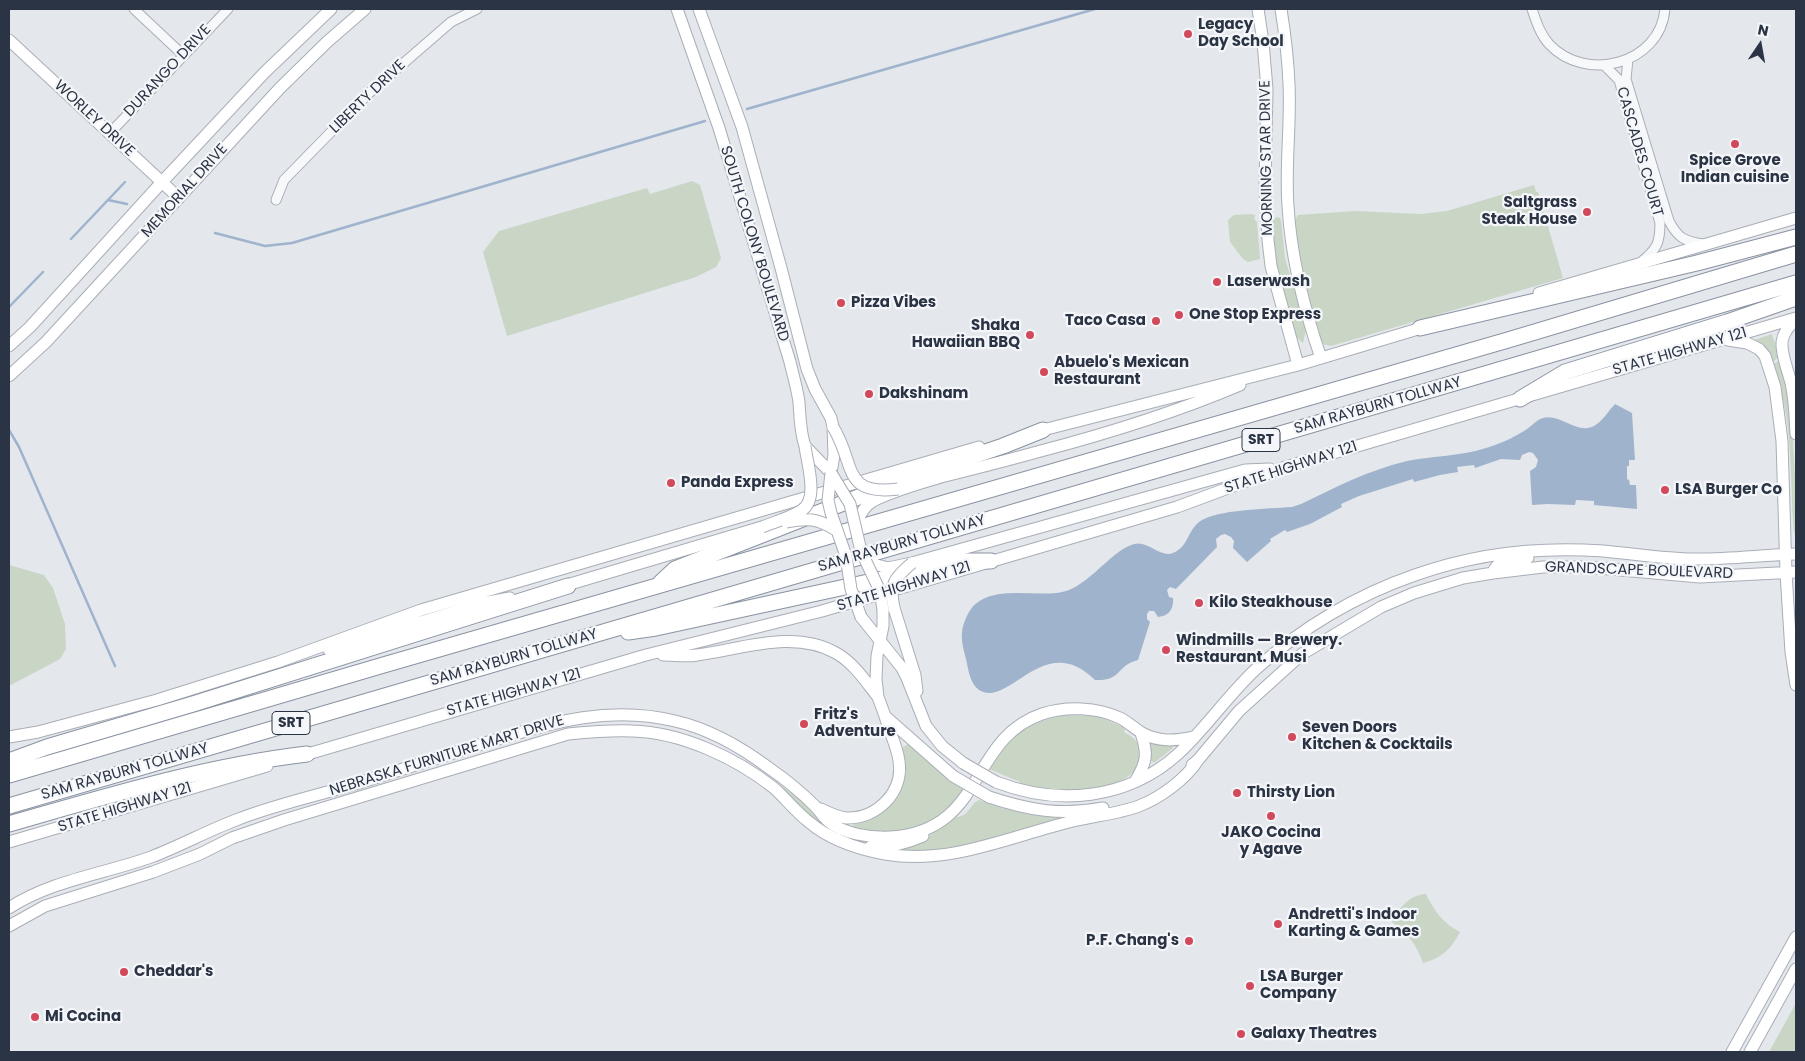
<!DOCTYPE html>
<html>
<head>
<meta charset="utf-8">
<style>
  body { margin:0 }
  #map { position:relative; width:1805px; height:1061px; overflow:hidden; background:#e4e7ec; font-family:Poppins,sans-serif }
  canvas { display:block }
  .frame { position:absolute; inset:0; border:10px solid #2b3445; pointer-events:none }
  .north { position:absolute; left:1735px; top:20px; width:50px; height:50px; -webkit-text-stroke:4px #f4f6f9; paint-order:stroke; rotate:12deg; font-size:14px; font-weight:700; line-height:20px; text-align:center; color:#2b3445 }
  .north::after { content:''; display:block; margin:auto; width:18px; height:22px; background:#2b3445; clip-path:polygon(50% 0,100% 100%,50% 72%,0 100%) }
</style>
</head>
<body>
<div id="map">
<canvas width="1805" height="1061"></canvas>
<div class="frame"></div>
<div class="north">N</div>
</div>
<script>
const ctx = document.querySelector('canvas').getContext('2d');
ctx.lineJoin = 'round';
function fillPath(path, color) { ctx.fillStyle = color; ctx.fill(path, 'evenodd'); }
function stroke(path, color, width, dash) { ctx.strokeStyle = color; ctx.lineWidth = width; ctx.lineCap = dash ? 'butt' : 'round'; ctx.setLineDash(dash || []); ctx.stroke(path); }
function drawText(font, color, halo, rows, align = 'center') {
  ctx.font = font + ' Poppins,sans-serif'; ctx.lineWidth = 4.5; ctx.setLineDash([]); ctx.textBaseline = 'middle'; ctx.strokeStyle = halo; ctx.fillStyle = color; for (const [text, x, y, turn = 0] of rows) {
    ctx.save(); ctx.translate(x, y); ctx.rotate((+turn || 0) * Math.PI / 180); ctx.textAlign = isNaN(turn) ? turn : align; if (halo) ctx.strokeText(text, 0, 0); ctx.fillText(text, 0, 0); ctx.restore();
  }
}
fillPath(new Path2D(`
  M 692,181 L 700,185 L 721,258 L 716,267 L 696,277 L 507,336 L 483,252 L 499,231 L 647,188 L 650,194 Z
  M 1534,185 L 1536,192 L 1538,192 L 1563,278 L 1331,346 L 1322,344 L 1305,290 L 1294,222 L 1298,215 L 1355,211 L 1420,214 L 1447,211 Z
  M 1251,214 L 1255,215 L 1254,219 L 1257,222 L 1260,259 L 1248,262 L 1243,259 L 1230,242 L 1228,220 L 1234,215 Z
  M 1276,217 L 1280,218 L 1281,220 L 1285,258 L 1306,330 L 1303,343 C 1283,330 1274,249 1271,224 Z
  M 1772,334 L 1779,357 L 1774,361 L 1771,360 L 1754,340 Z
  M 1778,361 L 1781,362 L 1791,406 L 1796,491 L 1796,533 L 1794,533 L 1793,522 C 1790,469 1793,414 1772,365 Z
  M 9,565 L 44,575 L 53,588 L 65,624 L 66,649 L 60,659 L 9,686 Z
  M 1065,715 L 1097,716 L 1126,728 L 1124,732 C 1133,737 1143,744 1140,756 C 1140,760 1138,767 1135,770 C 1120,790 1070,792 1047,790 C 1038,790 1029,787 1020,785 L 1020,782 L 989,769 C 1006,736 1029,722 1065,715 Z
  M 1152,741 L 1171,744 L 1173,748 L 1154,763 L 1149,759 L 1148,744 Z
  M 908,744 L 942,774 L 964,790 C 957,798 951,807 944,814 C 915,838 886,832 852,829 L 853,824 C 890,817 915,786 902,748 Z
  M 777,783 L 796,796 L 818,816 L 880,839 L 870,844 L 856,842 L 832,833 L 810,816 Z
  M 979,800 L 1002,808 L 1031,815 L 1059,817 L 1060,823 L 955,851 L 907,853 L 895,848 C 919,843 935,833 955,818 C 958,816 962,817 965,814 C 971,809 972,803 979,800 Z
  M 1426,894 C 1434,911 1443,923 1460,932 C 1451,949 1442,958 1423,963 C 1417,945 1407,933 1392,922 C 1399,908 1409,895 1426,894 Z
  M 1796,1003 L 1796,1052 L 1769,1052 Z`), '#c9d6c5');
fillPath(new Path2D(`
  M 1615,404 L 1632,413 L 1635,460 L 1629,460 L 1629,466 L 1627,466 L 1627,479 L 1629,480 L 1630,485 L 1636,485 L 1637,509 L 1594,505 L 1594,501 L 1576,500 L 1575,505 L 1548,504 L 1532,505 L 1530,471 L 1536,467 L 1538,460 L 1533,453 L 1529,452 L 1522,455 L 1520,460 L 1501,459 L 1475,468 L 1474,465 L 1457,467 L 1458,472 L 1440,475 L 1414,482 L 1413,479 L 1359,496 L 1341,504 L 1342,507 L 1310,524 L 1287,532 L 1285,530 L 1270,539 L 1271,541 L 1247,562 L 1233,548 L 1234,541 L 1231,537 L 1225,534 L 1221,535 L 1216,539 L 1217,547 L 1176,589 L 1170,587 L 1167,590 L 1169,597 L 1173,598 C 1174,609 1169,616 1158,617 L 1154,611 L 1149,611 L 1147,614 L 1147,619 L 1150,622 L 1138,660 C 1115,666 1123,681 1095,680 C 1044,629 1009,709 979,690 C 970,684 968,668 966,659 C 961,640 959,630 969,612 C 989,580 1040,601 1069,590 C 1093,580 1113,550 1134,544 C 1148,540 1160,558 1173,553 C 1188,547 1187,532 1199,522 C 1216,509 1269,509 1292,507 L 1301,504 C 1336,487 1369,470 1407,461 C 1433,456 1461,456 1486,448 C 1499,444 1513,438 1524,431 C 1531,427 1536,420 1543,418 C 1562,413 1579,438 1597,424 C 1604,419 1609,410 1615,404 Z`), '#9fb4cc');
stroke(new Path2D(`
  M 747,109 L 1095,9
  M 108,200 L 127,204
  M 215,233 L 265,246 L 292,243 L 705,121
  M 71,239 L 125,182
  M 9,307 L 43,272
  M 9,430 L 19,447 L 115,666`), '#9fb4cc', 2.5);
const street = new Path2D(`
  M 134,9 L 183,55
  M 1532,9 C 1536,21 1540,34 1549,44 C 1585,83 1660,65 1665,9
  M 1628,59 L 1626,79 L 1669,221 C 1678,238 1684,241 1703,244
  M 1605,66 L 1619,80 L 1660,223 C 1660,243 1657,249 1641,262
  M 110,133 L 228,9
  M 276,200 L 284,180 L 368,94 L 451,22 L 477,9`);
const secondary = new Path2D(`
  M 677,9 L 719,128 L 790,362 C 793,375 797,388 799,402 C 800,417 800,432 805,446 L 831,473
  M 699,9 L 742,127 L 781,268 L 807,369 L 815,389 L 831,418 L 833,427 L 834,455 L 831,473
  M 1258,9 L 1263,42 L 1267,89 L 1265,187 L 1268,240 L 1271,266 L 1298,365
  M 1281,9 C 1285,34 1288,59 1289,84 C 1291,125 1285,165 1288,206 C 1291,258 1304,309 1321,358
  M 9,40 L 179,198
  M 1539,293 L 1796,218
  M 1796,319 C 1790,326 1783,332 1782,342 C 1781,355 1788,370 1791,383 C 1795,400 1795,417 1796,434
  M 1728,340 L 1747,343 L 1759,349 L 1765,356 L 1775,387 L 1782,441 L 1786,573 L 1791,652 L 1796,685
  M 9,346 L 30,327 L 162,182 L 264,73 L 331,9
  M 9,376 L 46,342 L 280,88 L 327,42 L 365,9
  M 1035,432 L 1298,365 L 1428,326
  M 855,525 C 859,516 864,506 873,501 C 895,490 918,484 941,477 C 973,469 1005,461 1037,452 C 1106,434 1174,413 1240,385
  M 866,562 L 888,568 L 912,563 L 1245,470 L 1270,469
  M 1493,573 C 1497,557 1516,563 1528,558
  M 560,587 L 762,527
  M 894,608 L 915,675 L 917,691
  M 883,610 L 883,626 L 877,656 L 876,679 L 878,697 L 885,716 L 953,776
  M 861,617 L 902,668 L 907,678 L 926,726 L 942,746 L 963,763
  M 329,650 L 483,603 L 510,598
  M 663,655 C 674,655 686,657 697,655 C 742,649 794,629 836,653 C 854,663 866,682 878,697
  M 9,737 L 38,732 L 157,700 L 278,662 L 421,610 L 979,447
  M 301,756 L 646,655 L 822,611 L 1177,507 L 1282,468 L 1796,318
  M 1192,765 L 1198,760 L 1239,711 L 1302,654 L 1381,607 L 1414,593 L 1463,578 L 1493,573 L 1543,567 L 1586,567 L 1700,577 L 1796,572
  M 1136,780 C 1147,761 1148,754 1141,733
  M 996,782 C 1058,806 1127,800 1178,754 C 1206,728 1228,695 1256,669 C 1301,628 1357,595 1415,575 C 1468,556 1528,548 1584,550 C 1623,551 1661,560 1699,559 C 1731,559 1764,555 1796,554
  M 989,797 C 1028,810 1061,816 1103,808
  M 821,809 C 829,813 837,817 846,818 C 877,819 904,792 899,761 C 897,745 889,732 885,716
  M 9,842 L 267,766
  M 870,847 C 888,848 907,843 923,836
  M 9,908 C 52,880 104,874 151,857 C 180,846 207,831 236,820 C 276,804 320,795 362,782 C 402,769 442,757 482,744 C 548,724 606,704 675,721 C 710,729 741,747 769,768 C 785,779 801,792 815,806 C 819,810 823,817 828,821 C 843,834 871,838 891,837 C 986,831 968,739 1042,714 C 1066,706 1097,707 1120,718 C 1128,722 1134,728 1142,733 C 1158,742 1175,741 1193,737
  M 9,926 L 45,906 L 153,872 L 200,854 L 232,838 L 284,820 L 568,734 C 589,732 611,730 632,731 C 681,732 736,758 774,788 C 786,799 796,812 809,822 C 830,840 858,849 885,854 C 949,865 1009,837 1069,822 C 1092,816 1118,814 1139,806 C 1160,798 1186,779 1198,760
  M 1732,1052 L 1796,937
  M 1750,1052 L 1796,969`);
const highway = new Path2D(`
  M 1420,328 L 1697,263 L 1796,237
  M 1520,399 L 1565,372 L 1727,322 L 1796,298
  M 660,583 L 675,569 L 902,480 L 1003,446 L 1043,430
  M 628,632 L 656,628 L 965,561 L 991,561
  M 9,761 L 47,747 L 193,704 L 568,586
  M 9,775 L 387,664 L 1508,340 L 1796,254
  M 9,806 L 1796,283
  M 9,824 C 107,796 205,766 307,754`);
stroke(street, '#a9aeb7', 11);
stroke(secondary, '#a9aeb7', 13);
stroke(highway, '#8b94a3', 17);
stroke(street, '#f7f8fa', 9);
stroke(secondary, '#fff', 11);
stroke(highway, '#fff', 15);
const secondaryBridge = new Path2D(`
  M 833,427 C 856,464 841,496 898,489
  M 831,473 L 828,500 L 831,513 L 846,556 L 851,589 L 861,617
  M 831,473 L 850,504 L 861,551 L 880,591 L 883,610
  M 786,522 C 808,518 817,518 836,530
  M 762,527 C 774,522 790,518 802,510 C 819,499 807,463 805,446
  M 894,608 C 889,585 894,578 912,563
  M 963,763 L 996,782
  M 953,776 L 989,797`);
stroke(secondaryBridge, '#a9aeb7', 13, []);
stroke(secondaryBridge, '#fff', 11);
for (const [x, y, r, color] of [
  [1188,34,5,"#d1495b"],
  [1735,144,5,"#d1495b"],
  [1587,212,5,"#d1495b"],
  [1217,282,5,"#d1495b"],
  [841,303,5,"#d1495b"],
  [1179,315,5,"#d1495b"],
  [1156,321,5,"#d1495b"],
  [1030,335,5,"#d1495b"],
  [1044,372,5,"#d1495b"],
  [869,394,5,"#d1495b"],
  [671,483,5,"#d1495b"],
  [1665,490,5,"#d1495b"],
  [1199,603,5,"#d1495b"],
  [1166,650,5,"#d1495b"],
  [804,724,5,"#d1495b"],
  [1292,737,5,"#d1495b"],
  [1237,793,5,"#d1495b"],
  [1271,816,5,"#d1495b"],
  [1278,924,5,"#d1495b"],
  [1189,941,5,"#d1495b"],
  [124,972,5,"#d1495b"],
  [1250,986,5,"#d1495b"],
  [35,1017,5,"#d1495b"],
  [1241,1034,5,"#d1495b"]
]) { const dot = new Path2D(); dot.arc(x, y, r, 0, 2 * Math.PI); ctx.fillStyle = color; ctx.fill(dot); stroke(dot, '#f4f6f9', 2); }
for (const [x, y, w] of [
  [1261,440,38],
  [291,723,38]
]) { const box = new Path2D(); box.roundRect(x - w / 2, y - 11.5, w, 23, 4); ctx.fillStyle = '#f4f6f9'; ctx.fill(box); stroke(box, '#2b3445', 1); }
drawText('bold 14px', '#2b3445', null, [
  ["SRT",1261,440],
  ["SRT",291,723]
]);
drawText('bold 15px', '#2b3445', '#f4f6f9', [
  ["Legacy",1198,25],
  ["Day School",1198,42],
  ["Spice Grove",1735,161,"center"],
  ["Indian cuisine",1735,178,"center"],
  ["Saltgrass",1577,203,"right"],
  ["Steak House",1577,220,"right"],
  ["Laserwash",1227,282],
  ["Pizza Vibes",851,303],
  ["One Stop Express",1189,315],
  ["Taco Casa",1146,321,"right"],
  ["Shaka",1020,326,"right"],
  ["Hawaiian BBQ",1020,343,"right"],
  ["Abuelo's Mexican",1054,363],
  ["Restaurant",1054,380],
  ["Dakshinam",879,394],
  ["Panda Express",681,483],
  ["LSA Burger Co",1675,490],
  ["Kilo Steakhouse",1209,603],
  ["Windmills — Brewery.",1176,641],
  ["Restaurant. Musi",1176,658],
  ["Fritz's",814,715],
  ["Adventure",814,732],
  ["Seven Doors",1302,728],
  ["Kitchen & Cocktails",1302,745],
  ["Thirsty Lion",1247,793],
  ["JAKO Cocina",1271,833,"center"],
  ["y Agave",1271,850,"center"],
  ["Andretti's Indoor",1288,915],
  ["Karting & Games",1288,932],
  ["P.F. Chang's",1179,941,"right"],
  ["Cheddar's",134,972],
  ["LSA Burger",1260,977],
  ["Company",1260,994],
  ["Mi Cocina",45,1017],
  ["Galaxy Theatres",1251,1034]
], 'left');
drawText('15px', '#2b3445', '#f4f6f9', [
  ["DURANGO DRIVE",168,71,-47],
  ["LIBERTY DRIVE",368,97,-44],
  ["WORLEY DRIVE",94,119,43],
  ["CASCADES COURT",1639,152,74],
  ["MORNING STAR DRIVE",1267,158,-91],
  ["MEMORIAL DRIVE",185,191,-48],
  ["SOUTH COLONY BOULEVARD",754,244,73],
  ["STATE HIGHWAY 121",1680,352,-16],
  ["SAM RAYBURN TOLLWAY",1378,406,-16],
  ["STATE HIGHWAY 121",1291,468,-18],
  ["SAM RAYBURN TOLLWAY",902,544,-16],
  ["GRANDSCAPE BOULEVARD",1639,571,2],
  ["STATE HIGHWAY 121",904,587,-17],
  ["SAM RAYBURN TOLLWAY",514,658,-16],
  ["STATE HIGHWAY 121",514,693,-16],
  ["NEBRASKA FURNITURE MART DRIVE",447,756,-17],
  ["SAM RAYBURN TOLLWAY",125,772,-16],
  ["STATE HIGHWAY 121",125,808,-17]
]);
</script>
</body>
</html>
